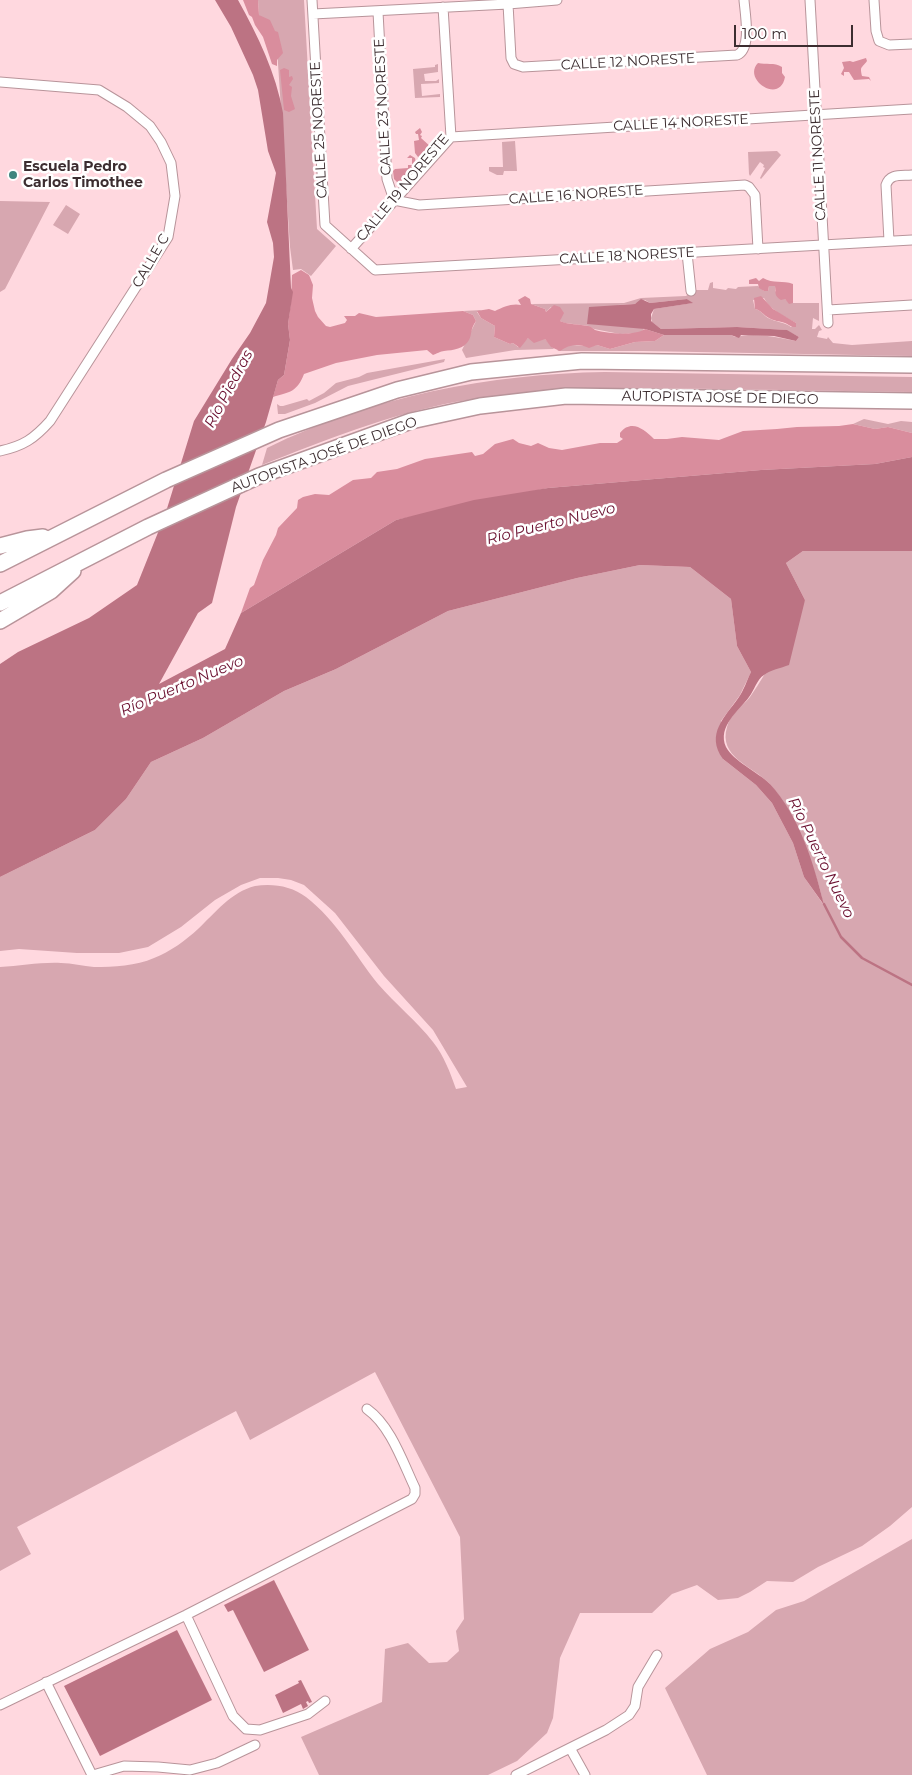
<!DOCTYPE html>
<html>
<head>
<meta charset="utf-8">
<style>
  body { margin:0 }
  #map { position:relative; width:912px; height:1775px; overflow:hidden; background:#ffd8df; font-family:Montserrat,sans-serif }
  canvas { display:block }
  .scale { position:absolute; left:734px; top:25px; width:119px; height:22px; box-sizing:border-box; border:2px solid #3c2d30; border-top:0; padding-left:6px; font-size:15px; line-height:18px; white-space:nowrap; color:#3c2d30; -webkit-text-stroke:4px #fff; paint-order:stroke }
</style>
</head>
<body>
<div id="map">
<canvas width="912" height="1775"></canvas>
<div class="scale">100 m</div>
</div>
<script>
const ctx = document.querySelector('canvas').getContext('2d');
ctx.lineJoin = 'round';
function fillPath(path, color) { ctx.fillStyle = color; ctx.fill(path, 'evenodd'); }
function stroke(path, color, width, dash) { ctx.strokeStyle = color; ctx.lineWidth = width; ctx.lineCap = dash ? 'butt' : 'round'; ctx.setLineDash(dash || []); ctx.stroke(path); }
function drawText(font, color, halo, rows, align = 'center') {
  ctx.font = font + ' Montserrat,sans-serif'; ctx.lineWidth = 5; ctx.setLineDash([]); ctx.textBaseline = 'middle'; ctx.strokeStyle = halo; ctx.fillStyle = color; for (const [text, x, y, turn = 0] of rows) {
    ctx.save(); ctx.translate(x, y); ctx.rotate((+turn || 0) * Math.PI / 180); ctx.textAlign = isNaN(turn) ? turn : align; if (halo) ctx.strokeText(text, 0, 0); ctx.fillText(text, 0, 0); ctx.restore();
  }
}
fillPath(new Path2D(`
  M 258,0 L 304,0 L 317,229 L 336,246 L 311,276 L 301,269 L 293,270 L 290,247 L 277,48 L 259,15 Z
  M 438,64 L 438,72 L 424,74 L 425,81 L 436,81 L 439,79 L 439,83 L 421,84 L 422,96 L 440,94 L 440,97 L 415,98 L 413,69 L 435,67 L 435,65 Z
  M 515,141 L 517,171 L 504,171 L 503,175 L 497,175 L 489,171 L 489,167 L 503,167 L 502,142 Z
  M 777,151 L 781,155 L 761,179 L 760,178 L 765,168 L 763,167 L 764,165 L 760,162 L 750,176 L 749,174 L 748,152 Z
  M 0,201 L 50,202 L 5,289 L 0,292 Z
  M 66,205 L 80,214 L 68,234 L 53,225 Z
  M 713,282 L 713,288 L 726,290 L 728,288 L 736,289 L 738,287 L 758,286 L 764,291 L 768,291 L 769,286 L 775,286 L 775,291 L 790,303 L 819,303 L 819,321 L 813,318 L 812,329 L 815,329 L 819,325 L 822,330 L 819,331 L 817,337 L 827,339 L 828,337 L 833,343 L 852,345 L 912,341 L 912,356 L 643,351 L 557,351 L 567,345 L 572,345 L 588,346 L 597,345 L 610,349 L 635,342 L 655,341 L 664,335 L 731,335 L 735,337 C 754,332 777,337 796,341 L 799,337 L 786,330 L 737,327 L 661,329 L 652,322 L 651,318 L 654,309 L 692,303 L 687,299 L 650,303 L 645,300 L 635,304 L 618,305 L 644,329 L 641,333 L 620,334 L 594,329 L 589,326 L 565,323 L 560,321 L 561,316 L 551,307 L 546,312 L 545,309 L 531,304 L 624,303 L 641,298 L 686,296 L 694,290 L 708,290 L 710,283 ZM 764,298 C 770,310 784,316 796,323 L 791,327 C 784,322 776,322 768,318 C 763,315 761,310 755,309 L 753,300 Z
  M 482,310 L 477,312 L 481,318 L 495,326 L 494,337 L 510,344 L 513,343 L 518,347 L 528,338 L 545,339 L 554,349 L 515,350 L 466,358 L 462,350 L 476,321 L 473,315 L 463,311 Z
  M 445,359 L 444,362 L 348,386 L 315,403 L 285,414 L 278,414 L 277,404 L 280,406 L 283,406 L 307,399 L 309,401 L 324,393 L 336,383 L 359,377 L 367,373 Z
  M 605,372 L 912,377 L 912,392 C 846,391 781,390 715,389 C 627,387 543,386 455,402 C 388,415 325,440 262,465 L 267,448 C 372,396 490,374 605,372 Z
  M 864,419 L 888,424 L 901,421 L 912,422 L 912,433 L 888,427 L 875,429 L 853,424 Z
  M 803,551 L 912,551 L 912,1507 L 890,1526 L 862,1546 L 818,1567 L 793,1582 L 767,1581 L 750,1592 L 738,1598 L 718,1600 L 697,1585 L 672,1594 L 652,1613 L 580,1613 L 560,1658 L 553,1718 L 547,1733 L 517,1761 L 488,1775 L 319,1775 L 301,1737 L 382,1702 L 385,1649 L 408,1643 L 429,1663 L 447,1662 L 459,1651 L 456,1631 L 464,1619 L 460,1537 L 375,1372 L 250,1440 L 236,1411 L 17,1527 L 31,1554 L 0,1571 L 0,967 C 20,966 41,962 61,963 C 72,963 83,966 94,967 C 114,967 136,966 154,958 C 170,952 186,940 198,929 C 215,913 231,892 255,886 C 272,883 292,886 306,897 C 336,920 355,955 378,984 C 395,1004 417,1021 433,1042 C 444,1056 450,1072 456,1089 L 467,1087 L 433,1030 L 384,976 L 335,913 L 304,885 L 291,880 L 278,878 L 260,878 L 241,885 L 215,900 L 181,927 L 148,947 L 119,953 L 77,953 L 19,949 L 0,951 L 0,877 L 95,830 L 126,799 L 151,762 L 203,738 L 284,691 L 336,669 L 448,611 L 577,578 L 640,565 L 690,567 L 731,599 L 737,646 L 751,672 L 740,695 L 721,721 L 723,759 L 756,785 L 772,803 L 793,843 L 804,877 L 823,904 C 821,889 815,874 810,860 C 800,832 790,806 769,783 C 752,766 718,757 727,727 C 730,714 742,707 750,697 C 770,669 787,631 805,600 L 786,563 Z
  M 912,1539 L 912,1775 L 707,1775 L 665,1688 L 710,1649 L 748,1632 L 776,1610 L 804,1601 Z`), '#d7a7b0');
fillPath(new Path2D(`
  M 243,0 L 258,0 L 259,15 L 270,20 L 275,31 L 278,32 L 283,53 L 277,60 L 277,66 L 272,64 L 263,37 L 255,25 L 252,17 L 249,15 Z
  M 866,58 L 867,61 C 861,69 860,66 862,76 L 869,77 L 871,81 L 869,79 L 854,80 L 849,72 L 844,72 L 844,76 L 841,74 L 844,68 L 842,62 L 850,61 L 853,62 Z
  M 758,63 C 766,65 774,62 782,67 L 782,73 L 785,77 C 780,105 742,79 758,63 Z
  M 284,68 L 289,70 L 289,77 L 292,76 L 293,79 L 289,85 L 292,87 L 291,96 L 295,109 L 289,112 L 284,110 L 280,70 Z
  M 420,128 L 422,132 L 420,135 L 422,136 L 421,138 L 431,147 L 427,159 L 421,161 L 415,153 L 414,141 L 419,140 L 418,134 L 416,134 L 415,132 Z
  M 410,155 L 415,158 L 417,169 L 407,181 L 398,183 L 394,179 L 393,171 L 395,169 L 408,168 L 408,165 L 412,165 L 412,158 L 407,158 Z
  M 301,270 L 309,275 L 313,285 L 312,298 L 315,311 L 318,317 L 326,326 L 330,327 L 345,323 L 347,320 L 344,316 L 355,316 L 359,313 L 376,317 L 463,311 L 473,315 L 476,321 C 470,329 472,335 469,340 C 464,349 453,350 444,351 C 441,351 436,354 433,355 L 427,350 L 377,355 L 336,363 L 304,374 C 297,392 290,392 273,397 L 278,380 L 284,375 L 290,340 L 288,324 L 291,302 L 292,275 Z
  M 756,278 L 759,281 L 763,278 C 773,284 783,280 793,284 L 793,303 L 789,304 L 785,299 L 781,300 C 774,296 776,293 775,286 L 769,286 L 768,291 L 764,291 L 759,288 L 758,284 L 749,284 L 749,280 Z
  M 525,296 L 530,299 L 531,304 L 545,309 L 546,312 L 554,305 L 560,307 L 564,313 L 560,321 C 569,325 579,324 588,326 C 591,326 592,328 595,330 C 609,334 634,336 645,329 L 664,335 L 655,341 L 635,342 L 610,349 L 597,345 L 589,348 C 579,343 569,344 560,351 L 551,347 L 545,339 L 534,343 L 528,338 L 520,348 L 513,343 L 510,344 L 494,337 L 495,326 L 481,318 L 477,311 L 489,309 L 495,311 C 503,307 512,303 521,305 L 518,300 Z
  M 761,296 L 773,309 L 796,323 L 796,327 C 790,327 790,325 785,323 C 779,321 774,321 769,318 C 763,315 761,310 755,309 L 754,298 Z
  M 853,424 L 875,429 L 888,427 L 912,433 L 912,457 L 875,464 L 761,470 L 548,488 L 396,520 L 241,613 L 250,588 L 254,585 L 263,560 L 276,535 L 278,528 L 297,508 L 298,500 L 303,497 L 315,494 L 329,495 L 353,480 L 371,478 L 377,472 L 397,469 L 425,459 L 472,452 L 475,456 L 483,454 L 495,444 L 513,439 L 519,443 L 531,446 L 538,443 L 549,448 L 562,450 L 600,443 L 617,443 L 623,439 L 620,437 L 620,433 C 631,419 644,429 654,439 L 667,439 L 682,437 L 719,440 L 743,431 L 777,429 L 797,427 L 839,426 Z`), '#d98d9d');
fillPath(new Path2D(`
  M 215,0 L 238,0 C 258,36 276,73 283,113 L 291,288 L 293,292 L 288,324 L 290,340 L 284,375 L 278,380 L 266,422 L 236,507 L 212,603 L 198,613 L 159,684 L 225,649 L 241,613 L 396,520 L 474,500 L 548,488 L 761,470 L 875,464 L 912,457 L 912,551 L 803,551 L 786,563 L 805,600 L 789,665 C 781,668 770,670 764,675 C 757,679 754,691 749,697 C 739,711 717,726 726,747 C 733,761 758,772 770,784 C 799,815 814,864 824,905 L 804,877 L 793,843 L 772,803 L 756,785 L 723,759 C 705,734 725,717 739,697 C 744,690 747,680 751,672 L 737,646 L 731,599 L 690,567 L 640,565 L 577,578 L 448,611 L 336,669 L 284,691 L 203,738 L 151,762 L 126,799 L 95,830 L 0,877 L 0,664 L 18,652 L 89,618 L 137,585 L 165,515 L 194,421 L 232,359 L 250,333 L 266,303 L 274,257 L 273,243 L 267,222 L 276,173 L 268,151 L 258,90 L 253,75 L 231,27 Z
  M 641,299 L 650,303 L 687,299 L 693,303 L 654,309 L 651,314 L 651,321 L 661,329 L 737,327 L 787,330 L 799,337 L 796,341 L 774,336 L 741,335 L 739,338 L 731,335 L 664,335 L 645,329 L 587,324 L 589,307 L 635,304 Z
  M 274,1580 L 309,1650 L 264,1672 L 233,1610 L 228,1612 L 224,1605 Z
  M 177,1630 L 212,1700 L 100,1756 L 64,1686 Z
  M 301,1680 L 312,1702 L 309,1703 L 308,1701 L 306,1702 L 308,1706 L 303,1709 L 301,1704 L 283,1713 L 275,1695 L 299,1683 L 298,1681 Z`), '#bc7383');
stroke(new Path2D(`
  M 824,904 L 841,937 L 862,958 L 912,985`), '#bc7383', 2.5);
const street = new Path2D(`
  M 312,0 L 325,225 L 375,270 L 912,240
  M 810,0 L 828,323
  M 874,0 L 876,31 L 879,41 L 889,45 L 912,44
  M 508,4 L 511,58 L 514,64 L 523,67 L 737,55 C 752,49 745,14 744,0
  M 378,12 L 387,179 L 394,200 L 419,205 L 745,185 L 749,187 L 755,195 L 758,249
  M 313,14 L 508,4 L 557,0
  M 0,82 L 99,90 L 127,107 L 150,126 L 161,142 L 171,163 L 175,196 L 168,237 L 50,421 C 34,439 23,446 0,451
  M 451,137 L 912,109
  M 889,241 L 886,185 C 890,173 901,176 912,175
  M 351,249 L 451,137 L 443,7
  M 687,253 L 691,291
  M 828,310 L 912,305
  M 186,1615 L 233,1716 L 246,1729 L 260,1730 L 308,1714 L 325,1701
  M 46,1682 L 92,1775
  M 0,1705 L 186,1615 L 412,1499 L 415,1494 L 415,1488 C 403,1463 391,1426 367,1409
  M 570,1748 L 585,1775
  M 93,1775 L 124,1766 L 158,1767 L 190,1770 L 217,1763 L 255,1745
  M 516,1775 L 606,1730 L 629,1715 L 635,1706 L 638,1687 L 657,1655`);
const highway = new Path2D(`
  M 0,546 L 27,539 L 43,537
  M 0,564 L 166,480 L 279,430 L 397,390 L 471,372 L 582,361 L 912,365
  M 0,603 L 148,527 L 259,476 L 411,421 L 480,406 L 566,396 L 912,401
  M 0,621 L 51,591 L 73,571`);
stroke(street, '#b8949a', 11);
stroke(highway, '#b8949a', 18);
stroke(street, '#fff', 9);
stroke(highway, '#fff', 15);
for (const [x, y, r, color] of [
  [13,175,5,"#3f857e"]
]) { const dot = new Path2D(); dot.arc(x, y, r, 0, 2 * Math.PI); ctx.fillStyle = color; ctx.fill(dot); stroke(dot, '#fff', 2); }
drawText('14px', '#3c2d30', '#fff', [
  ["CALLE 12 NORESTE",628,62,-3],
  ["CALLE 23 NORESTE",383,107,-93],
  ["CALLE 14 NORESTE",681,123,-3],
  ["CALLE 25 NORESTE",319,130,-93],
  ["CALLE 11 NORESTE",818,155,-93],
  ["CALLE 19 NORESTE",403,188,-50],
  ["CALLE 16 NORESTE",576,195,-4],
  ["CALLE 18 NORESTE",627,256,-3],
  ["CALLE C",151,261,-60],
  ["AUTOPISTA JOSÉ DE DIEGO",720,398,1],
  ["AUTOPISTA JOSÉ DE DIEGO",324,455,-20]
]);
drawText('bold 14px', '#3c2d30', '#fff', [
  ["Escuela Pedro",23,167],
  ["Carlos Timothee",23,183]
], 'left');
drawText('italic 15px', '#6b1030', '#fff', [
  ["Río Piedras",229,389,-62],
  ["Río Puerto Nuevo",551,524,-14],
  ["Río Puerto Nuevo",182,686,-23],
  ["Río Puerto Nuevo",821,858,64]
]);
</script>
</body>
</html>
